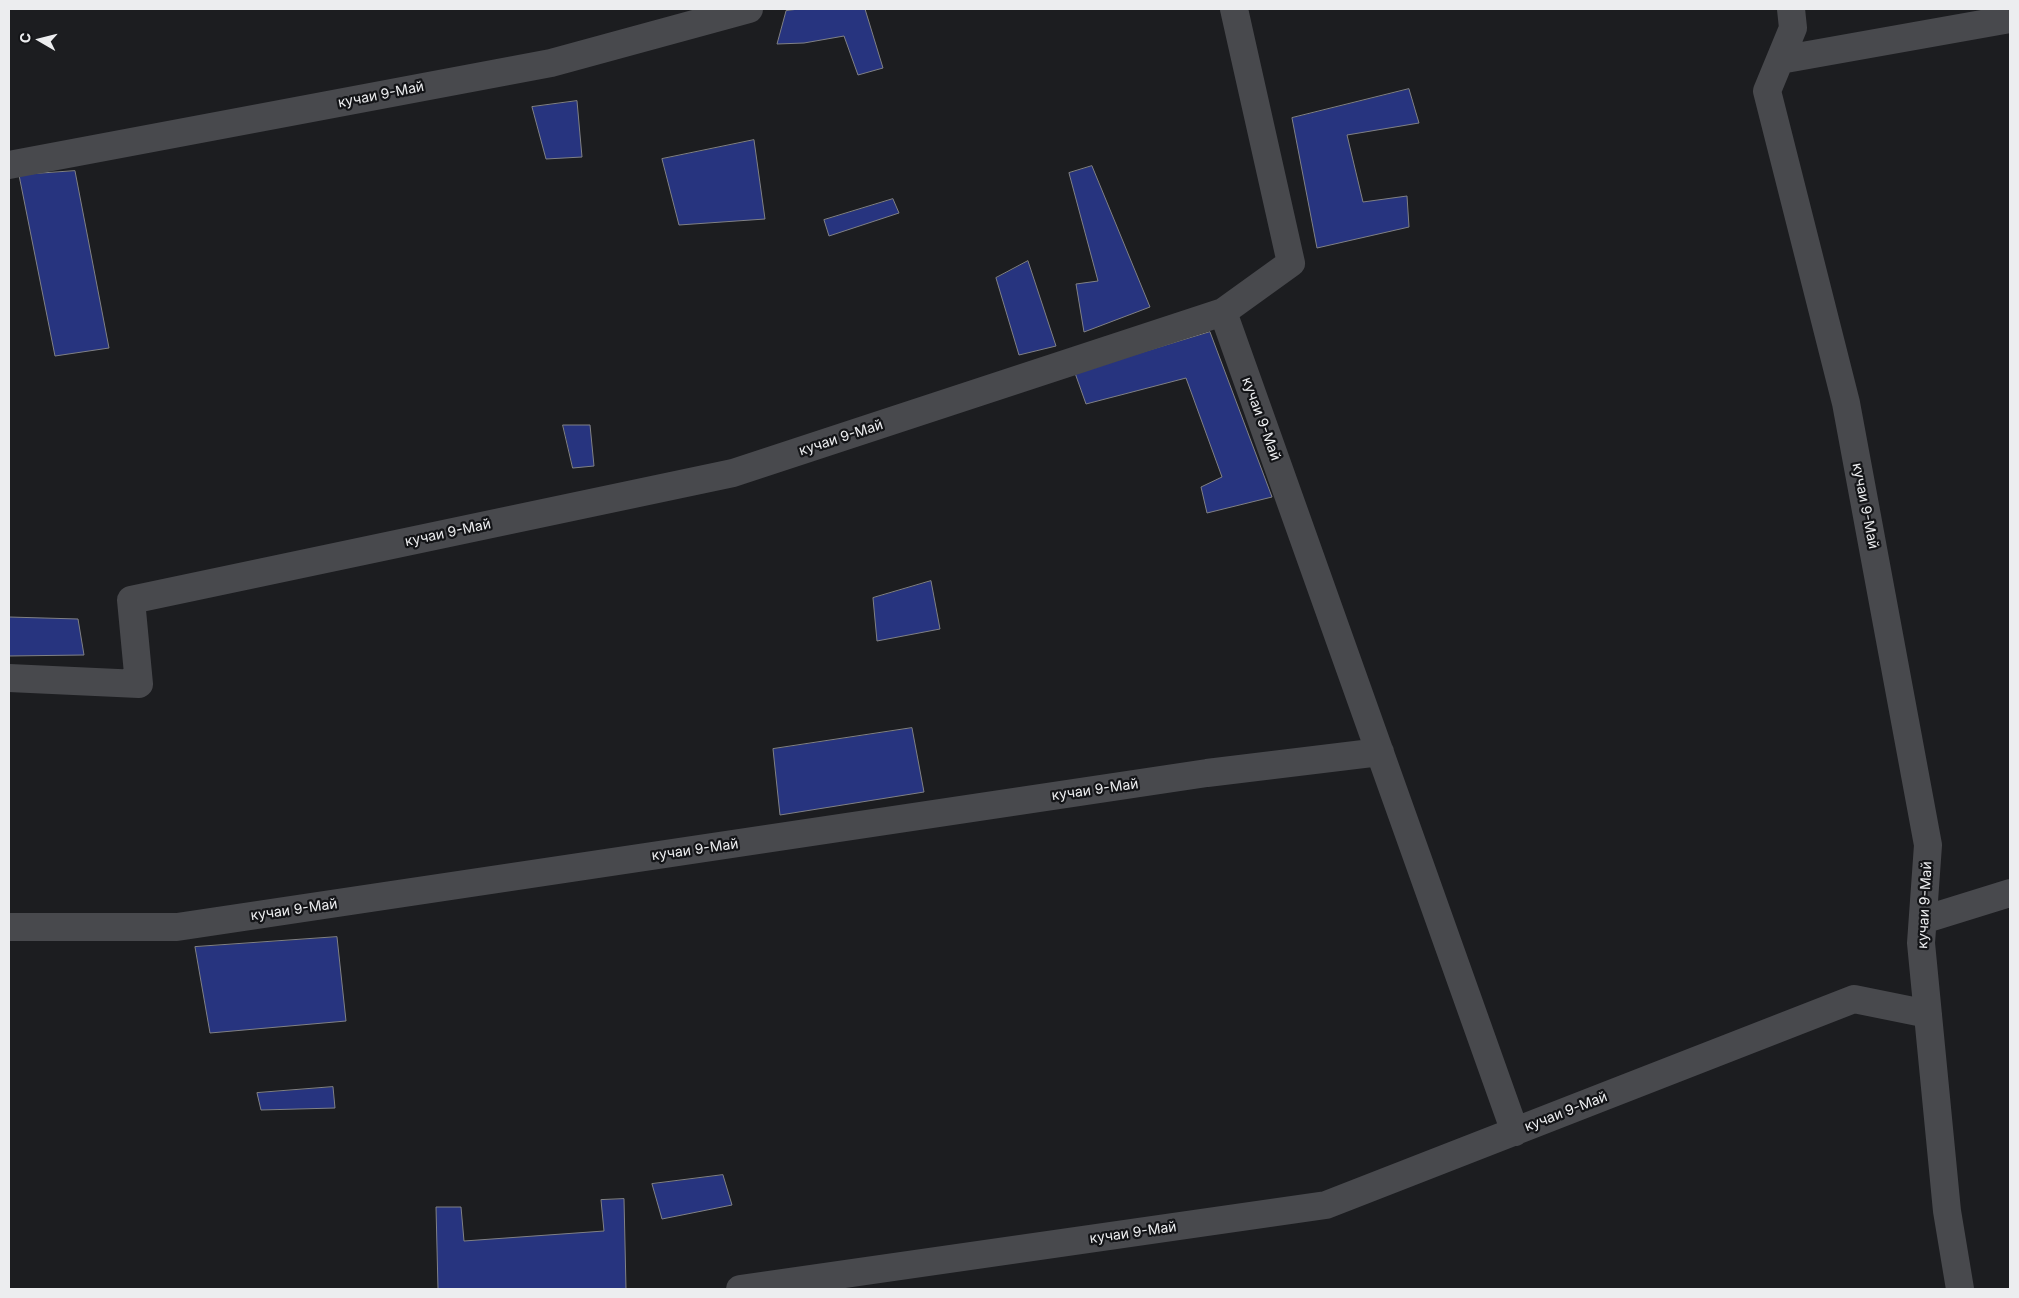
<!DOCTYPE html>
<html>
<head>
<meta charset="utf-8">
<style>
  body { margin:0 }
  #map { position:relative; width:2019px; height:1298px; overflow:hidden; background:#1c1d20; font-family:Inter,sans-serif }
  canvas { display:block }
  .frame { position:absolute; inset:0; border:10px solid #ecedef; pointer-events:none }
  .north { position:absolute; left:15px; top:15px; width:50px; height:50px; -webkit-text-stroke:4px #131417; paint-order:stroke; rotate:278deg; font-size:14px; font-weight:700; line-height:20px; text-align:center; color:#ecedef }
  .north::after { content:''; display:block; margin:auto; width:18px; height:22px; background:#ecedef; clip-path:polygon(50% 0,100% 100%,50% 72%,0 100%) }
</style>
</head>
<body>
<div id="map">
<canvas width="2019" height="1298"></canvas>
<div class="frame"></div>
<div class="north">С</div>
</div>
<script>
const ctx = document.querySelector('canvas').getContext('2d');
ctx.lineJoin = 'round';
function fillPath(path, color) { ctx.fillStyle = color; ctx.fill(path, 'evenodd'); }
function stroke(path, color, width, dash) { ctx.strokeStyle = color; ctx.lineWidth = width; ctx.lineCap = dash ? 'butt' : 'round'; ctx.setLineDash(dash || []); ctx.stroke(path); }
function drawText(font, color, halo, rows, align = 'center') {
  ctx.font = font + ' Inter,sans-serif'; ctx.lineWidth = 4.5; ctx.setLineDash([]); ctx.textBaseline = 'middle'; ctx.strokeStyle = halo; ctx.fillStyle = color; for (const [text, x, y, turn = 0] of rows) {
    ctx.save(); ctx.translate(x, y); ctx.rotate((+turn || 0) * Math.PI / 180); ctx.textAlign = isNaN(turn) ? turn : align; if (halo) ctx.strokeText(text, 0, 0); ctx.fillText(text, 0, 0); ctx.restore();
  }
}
const building = new Path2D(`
  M 799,9 L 865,9 L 883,68 L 858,75 L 844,36 L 804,43 L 777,44 L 786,11 Z
  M 1409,89 L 1419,123 L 1347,135 L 1363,202 L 1407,196 L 1409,227 L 1317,248 L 1292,118 Z
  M 577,101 L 582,157 L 546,159 L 532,107 Z
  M 754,140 L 765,219 L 679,225 L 662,159 Z
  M 1092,166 L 1150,307 L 1084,332 L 1076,284 L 1098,281 L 1069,173 Z
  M 75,171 L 109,348 L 55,356 L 19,175 Z
  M 893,199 L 899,213 L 829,236 L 824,220 Z
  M 1028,261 L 1056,346 L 1019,355 L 996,278 Z
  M 1210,332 L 1272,497 L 1207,513 L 1201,487 L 1222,477 L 1186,378 L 1086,404 L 1075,373 Z
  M 563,425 L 590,425 L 594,466 L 573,468 Z
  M 931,581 L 940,629 L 877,641 L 873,598 Z
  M 9,617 L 78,619 L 84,655 L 9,656 Z
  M 912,728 L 924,792 L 780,815 L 773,749 Z
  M 337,937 L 346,1021 L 210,1033 L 195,947 Z
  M 333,1087 L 335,1108 L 261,1110 L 257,1093 Z
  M 723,1175 L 732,1205 L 662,1219 L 652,1184 Z
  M 624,1199 L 626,1289 L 438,1289 L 436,1207 L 461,1207 L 464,1241 L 604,1231 L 601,1200 Z`);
fillPath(building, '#27347f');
stroke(building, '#808185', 1);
stroke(new Path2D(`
  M 1791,9 L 1793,28 L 1767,91 L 1846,403 L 1928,845 L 1921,943 L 1947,1211 L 1960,1289
  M 1780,60 L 2010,19
  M 9,165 L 551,63 L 749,9
  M 1223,312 L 1515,1132
  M 9,678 L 139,684 L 131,600 L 733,473 L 1223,312 L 1291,263 L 1234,9
  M 1923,920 L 2010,893
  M 9,927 L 177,927 L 1207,773 L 1380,752
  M 740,1289 L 1326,1205 L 1854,999 L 1928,1014`), '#48494d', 28);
drawText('14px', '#ecedef', '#131417', [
  ["кучаи 9-Май",381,95,-11],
  ["кучаи 9-Май",1261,419,70],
  ["кучаи 9-Май",841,438,-18],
  ["кучаи 9-Май",1865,506,79],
  ["кучаи 9-Май",448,533,-12],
  ["кучаи 9-Май",1095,790,-8],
  ["кучаи 9-Май",695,850,-8],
  ["кучаи 9-Май",1925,905,-87],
  ["кучаи 9-Май",294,910,-8],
  ["кучаи 9-Май",1566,1112,-21],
  ["кучаи 9-Май",1133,1233,-8]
]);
</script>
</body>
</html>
